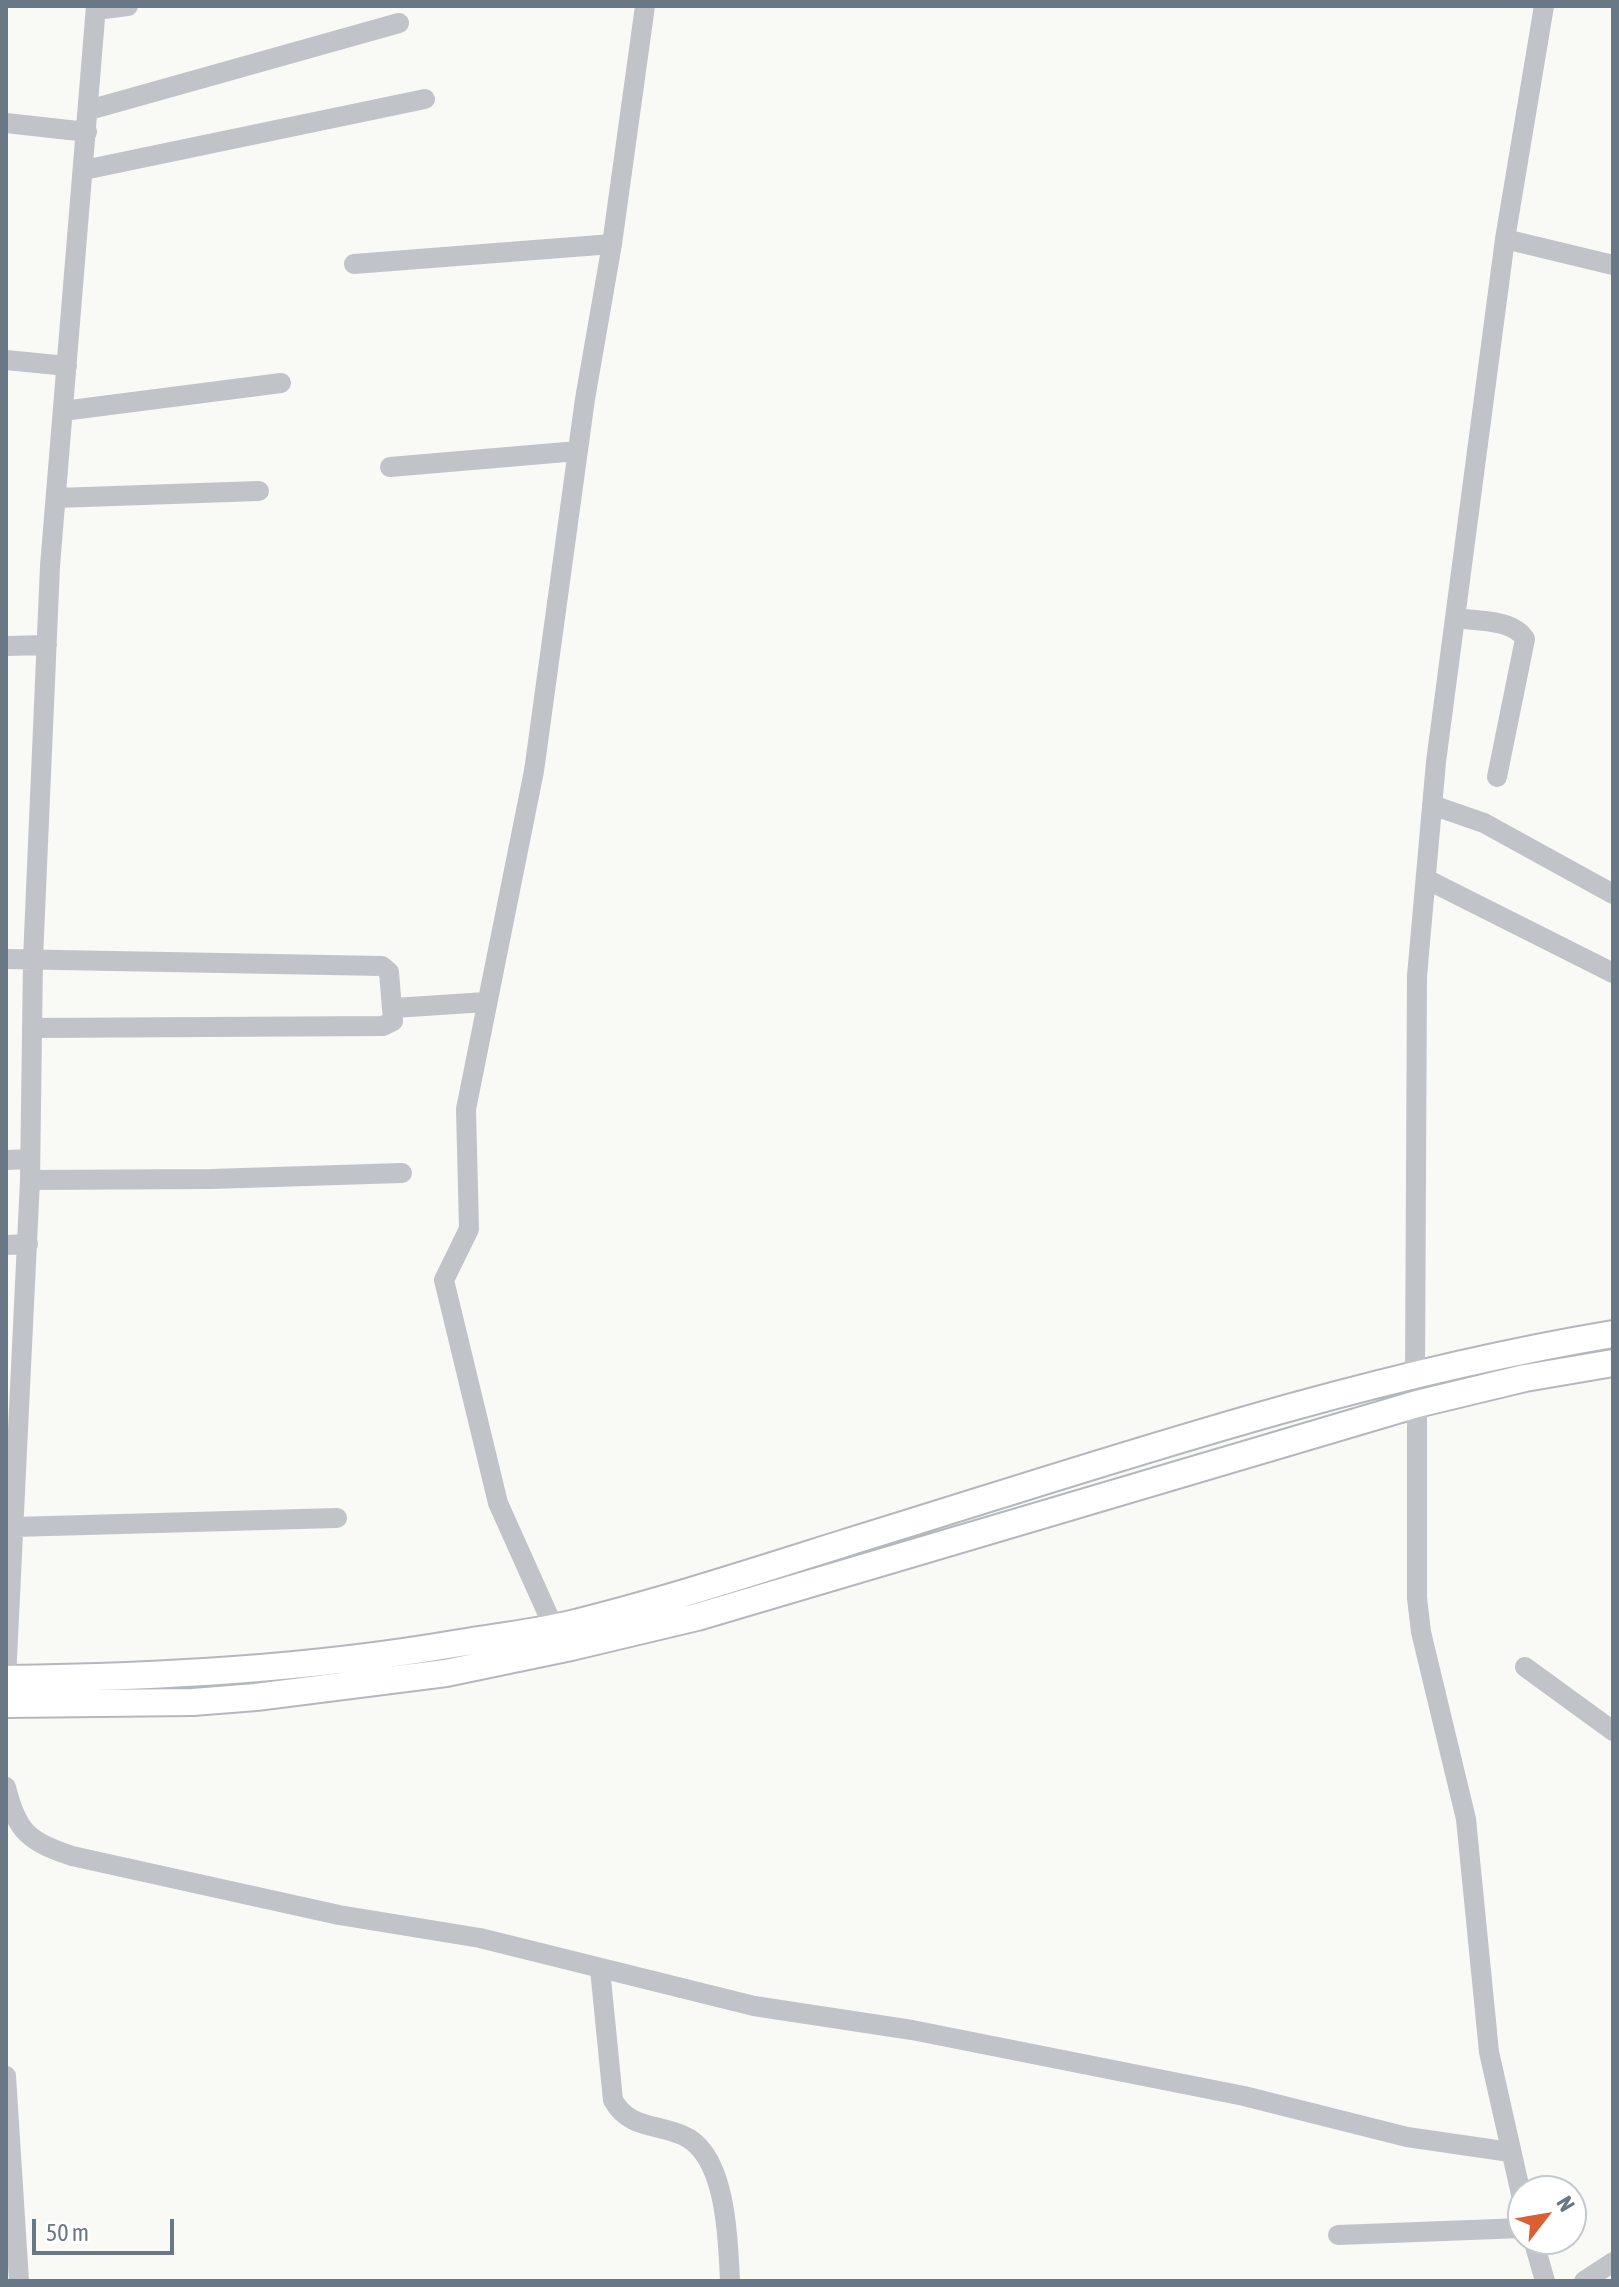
<!DOCTYPE html>
<html>
<head>
<meta charset="utf-8">
<style>
  body { margin:0 }
  #map { position:relative; width:1619px; height:2287px; overflow:hidden; background:#f9f9f6; font-family:"Asap Condensed",sans-serif }
  canvas { display:block }
  .frame { position:absolute; inset:0; border:8px solid #697886; pointer-events:none }
  .north { position:absolute; left:1507px; top:2175px; width:80px; height:80px; box-sizing:border-box; background:#fff; border:2px solid #c3c9cf; border-radius:50%; rotate:59deg; font-size:22px; font-weight:700; line-height:32px; text-align:center; color:#697886 }
  .north::after { content:''; display:block; margin:auto; width:28px; height:36px; background:#db5f34; clip-path:polygon(50% 0,100% 100%,50% 72%,0 100%) }
  .scale { position:absolute; left:32px; top:2219px; width:142px; height:36px; box-sizing:border-box; border:4px solid #697886; border-top:0; padding-left:10px; font-size:24px; line-height:28px; white-space:nowrap; color:#697886; -webkit-text-stroke:6px #fff; paint-order:stroke }
</style>
</head>
<body>
<div id="map">
<canvas width="1619" height="2287"></canvas>
<div class="frame"></div>
<div class="north">N</div>
<div class="scale">50 m</div>
</div>
<script>
const ctx = document.querySelector('canvas').getContext('2d');
ctx.lineJoin = 'round';
function stroke(path, color, width, dash) { ctx.strokeStyle = color; ctx.lineWidth = width; ctx.lineCap = dash ? 'butt' : 'round'; ctx.setLineDash(dash || []); ctx.stroke(path); }
const major = new Path2D(`
  M 6,1679 C 159,1677 309,1669 460,1643 C 496,1637 532,1633 567,1625 C 661,1602 753,1572 845,1543 C 1099,1465 1350,1378 1613,1334
  M 6,1704 L 193,1702 L 256,1697 L 446,1673 L 571,1647 L 697,1617 L 1417,1404 L 1525,1378 L 1613,1363`);
stroke(major, '#b4b8bd', 30);
stroke(new Path2D(`
  M 1544,6 L 1505,239 L 1613,265
  M 96,10 L 128,6
  M 89,110 L 399,23
  M 6,123 L 87,132
  M 84,170 L 425,99
  M 354,264 L 612,244
  M 6,360 L 67,366
  M 63,411 L 281,383
  M 390,467 L 578,451
  M 56,498 L 259,491
  M 1455,618 C 1476,621 1513,619 1525,639 L 1497,777
  M 6,646 L 47,645
  M 1432,805 L 1484,823 L 1613,894
  M 1426,879 L 1613,973
  M 6,959 L 382,966 L 389,972 L 393,1021 L 383,1026 L 32,1028
  M 394,1008 L 486,1002
  M 6,1160 L 30,1159
  M 30,1180 L 211,1179 L 402,1173
  M 6,1245 L 28,1244
  M 1415,1373 L 1417,976 L 1436,762 L 1505,239
  M 1417,1404 L 1417,1598 L 1421,1632 L 1466,1819 L 1489,2052 L 1523,2203
  M 14,1527 L 337,1518
  M 554,1628 L 498,1503 L 444,1280 L 469,1229 L 466,1109 L 534,771 L 585,399 L 612,244 L 645,6
  M 1525,1667 L 1613,1731
  M 6,1679 L 30,1180 L 33,959 L 50,566 L 96,6
  M 6,1787 C 17,1832 28,1841 72,1856 L 339,1915 L 480,1938 L 754,2006 L 912,2030 L 1244,2096 L 1407,2137 L 1510,2152
  M 600,1969 L 613,2100 C 628,2128 656,2124 682,2135 C 727,2153 728,2241 730,2281
  M 6,2076 L 19,2281
  M 1338,2235 L 1523,2228
  M 1533,2239 L 1545,2281
  M 1584,2281 L 1613,2262`), '#c0c4c8', 20);
stroke(major, '#fff', 26);
</script>
</body>
</html>
